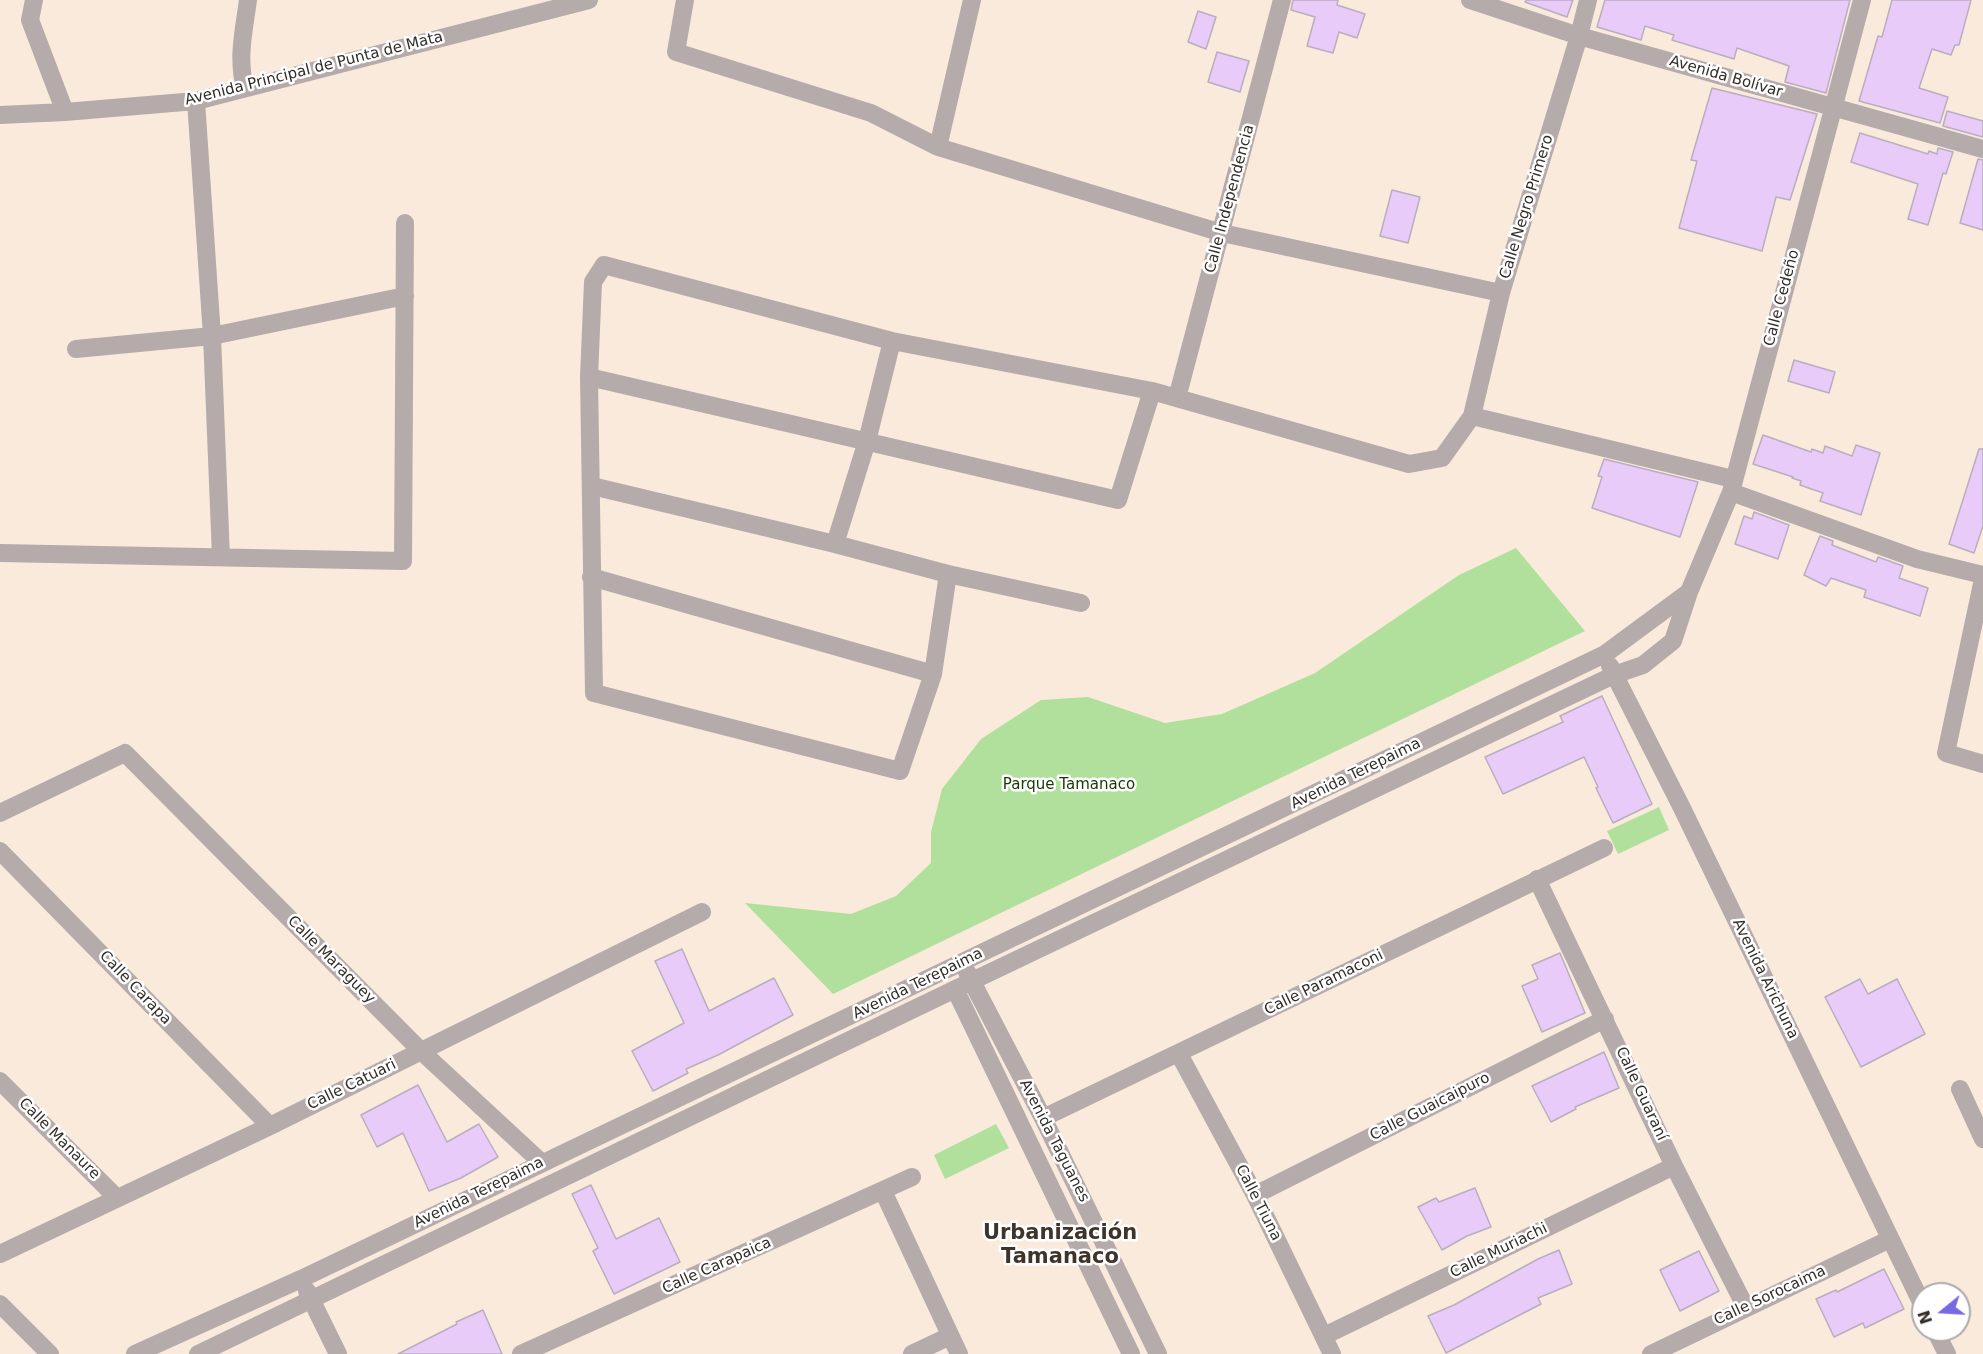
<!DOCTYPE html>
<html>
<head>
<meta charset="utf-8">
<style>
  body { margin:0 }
  #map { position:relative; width:1983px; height:1354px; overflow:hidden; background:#faeadc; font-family:"DejaVu Sans",sans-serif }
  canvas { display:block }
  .north { position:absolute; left:1911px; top:1282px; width:60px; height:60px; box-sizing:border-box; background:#fff; border:2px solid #adaba9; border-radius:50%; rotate:252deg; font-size:16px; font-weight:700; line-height:24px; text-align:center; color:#332d28 }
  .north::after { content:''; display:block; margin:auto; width:21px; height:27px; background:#7768e3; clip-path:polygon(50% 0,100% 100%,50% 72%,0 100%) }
</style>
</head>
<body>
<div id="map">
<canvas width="1983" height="1354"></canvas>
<div class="north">N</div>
</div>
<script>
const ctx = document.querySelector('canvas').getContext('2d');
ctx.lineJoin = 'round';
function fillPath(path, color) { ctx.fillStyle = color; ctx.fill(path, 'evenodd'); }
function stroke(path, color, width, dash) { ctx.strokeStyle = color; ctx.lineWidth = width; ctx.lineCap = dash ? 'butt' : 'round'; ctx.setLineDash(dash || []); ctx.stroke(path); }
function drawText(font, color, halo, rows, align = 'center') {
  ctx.font = font + ' "DejaVu Sans",sans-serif'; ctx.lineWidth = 5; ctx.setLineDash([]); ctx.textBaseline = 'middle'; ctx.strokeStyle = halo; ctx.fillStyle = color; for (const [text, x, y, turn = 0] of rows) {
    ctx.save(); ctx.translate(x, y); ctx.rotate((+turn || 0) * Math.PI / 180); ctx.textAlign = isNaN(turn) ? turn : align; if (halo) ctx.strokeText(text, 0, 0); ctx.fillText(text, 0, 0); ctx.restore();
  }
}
fillPath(new Path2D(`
  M 1516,548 L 1585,631 L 833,994 L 745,903 L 851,914 L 896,896 L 931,863 L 931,832 L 942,789 L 981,739 L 1041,700 L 1088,697 L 1165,723 L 1222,714 L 1315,673 L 1459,575 Z
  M 1659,807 L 1669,830 L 1618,854 L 1607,831 Z
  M 996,1124 L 1009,1148 L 945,1179 L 934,1155 Z`), '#b1e09c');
const building = new Path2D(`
  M 1293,0 L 1338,0 L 1337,5 L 1365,14 L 1357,38 L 1339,32 L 1333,53 L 1307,46 L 1315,17 L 1291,10 Z
  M 1526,0 L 1573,0 L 1567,17 L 1525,2 Z
  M 1605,0 L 1850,0 L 1826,93 L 1785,82 L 1789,66 L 1737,48 L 1734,59 L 1672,40 L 1674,35 L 1645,26 L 1641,40 L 1597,27 Z
  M 1892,0 L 1971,0 L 1959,45 L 1955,45 L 1951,55 L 1932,49 L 1919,88 L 1948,97 L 1940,123 L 1859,101 L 1878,36 L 1882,37 Z
  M 1198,11 L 1216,17 L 1206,49 L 1188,42 Z
  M 1217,52 L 1249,61 L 1240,92 L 1208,82 Z
  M 1712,88 L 1817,114 L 1790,200 L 1776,197 L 1762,251 L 1679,228 L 1697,161 L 1691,160 Z
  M 1947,111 L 1983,121 L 1983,137 L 1943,126 Z
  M 1860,133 L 1928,154 L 1929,151 L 1937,154 L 1938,148 L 1953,152 L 1946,174 L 1943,173 L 1928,225 L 1908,219 L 1918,184 L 1851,162 Z
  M 1978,159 L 1983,160 L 1983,230 L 1960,223 Z
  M 1392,190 L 1420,197 L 1408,243 L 1380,236 Z
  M 1794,360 L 1835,372 L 1829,393 L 1788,381 Z
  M 1763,435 L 1811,452 L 1812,449 L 1823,453 L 1825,446 L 1852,456 L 1856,445 L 1880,453 L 1861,515 L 1820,501 L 1823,493 L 1800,485 L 1801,481 L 1792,478 L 1793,477 L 1753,464 Z
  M 1979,449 L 1983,449 L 1983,526 L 1974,553 L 1949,544 Z
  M 1604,459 L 1698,482 L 1680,537 L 1592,508 L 1602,477 L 1598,476 Z
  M 1754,512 L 1789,525 L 1778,559 L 1735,544 L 1744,516 L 1752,519 Z
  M 1820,536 L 1833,541 L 1832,545 L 1876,562 L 1878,557 L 1903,566 L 1899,578 L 1928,588 L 1920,616 L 1864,597 L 1866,590 L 1831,578 L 1826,586 L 1804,575 Z
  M 1602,696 L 1652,804 L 1613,823 L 1596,788 L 1598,787 L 1584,757 L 1503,794 L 1485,757 L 1563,722 L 1560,716 Z
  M 682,949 L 709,1011 L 774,978 L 793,1015 L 718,1055 L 686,1069 L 688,1073 L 653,1091 L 632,1051 L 684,1023 L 655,961 Z
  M 1560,953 L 1585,1013 L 1542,1032 L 1522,986 L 1538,979 L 1532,965 Z
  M 1860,979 L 1868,994 L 1897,979 L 1925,1034 L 1861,1067 L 1825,997 Z
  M 1604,1052 L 1619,1088 L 1575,1107 L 1576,1109 L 1551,1122 L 1532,1086 Z
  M 418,1085 L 447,1142 L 479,1124 L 498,1157 L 461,1178 L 429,1191 L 403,1133 L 377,1147 L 361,1115 Z
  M 591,1185 L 616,1239 L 659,1218 L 680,1262 L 614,1294 L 593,1251 L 598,1248 L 572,1194 Z
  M 1475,1188 L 1491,1227 L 1467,1236 L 1442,1250 L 1418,1207 L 1436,1198 L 1439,1202 Z
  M 1559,1250 L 1572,1284 L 1538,1298 L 1541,1304 L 1446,1353 L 1428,1316 L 1454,1305 L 1538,1259 Z
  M 1699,1251 L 1719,1291 L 1680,1311 L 1660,1270 Z
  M 1884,1269 L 1904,1309 L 1865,1328 L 1863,1323 L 1834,1337 L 1816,1299 L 1836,1290 L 1837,1292 Z
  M 483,1310 L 502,1354 L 398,1354 L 457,1324 L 456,1322 Z`);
fillPath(building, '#e9cbf9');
stroke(building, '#b8aebe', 1.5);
stroke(new Path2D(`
  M 34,0 L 30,20 L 65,112
  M 685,0 L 676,52 L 871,113 L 938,147 L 1222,233 L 1501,293
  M 1470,0 L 1579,36 L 1983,149
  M 245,88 C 237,58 244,30 248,0
  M 196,101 L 212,336 L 221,557
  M 0,115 L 65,112 L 196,101 L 589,0
  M 938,147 L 972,0
  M 76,349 L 212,336 L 405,296
  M 589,377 L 1118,500 L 1152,391
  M 1177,398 L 1282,0
  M 1472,416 L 1733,479
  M 592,486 L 835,544 L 948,574
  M 1731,492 L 1917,559 L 1983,575
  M 835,544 L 867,441 L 892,341
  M 0,553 L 403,561 L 405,223
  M 591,577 L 933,674
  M 1983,579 L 1946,753 L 1983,764
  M 1081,603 L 948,574 L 933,674 L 900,771 L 594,693 L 589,377 L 593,282 L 604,265 L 892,341 L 1152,391 L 1409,464 L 1442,458 L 1472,416 L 1501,293 L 1579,36 L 1588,0
  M 1610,666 L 1682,808 L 1923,1306
  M 0,813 L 125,753 L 421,1051 L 542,1163
  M 0,851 L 270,1126
  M 1537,879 L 1674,1166 L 1746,1308
  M 967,972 L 1043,1118 L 1158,1354
  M 955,989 L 1131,1354
  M 1179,1054 L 1255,1195 L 1332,1354
  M 0,1081 L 117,1198
  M 1960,1089 L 1983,1139
  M 1043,1118 L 1604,848
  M 883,1191 L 959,1354
  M 1255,1195 L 1605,1019
  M 0,1254 L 270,1126 L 702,912
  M 307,1291 L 338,1354
  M 0,1304 L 50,1354
  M 1935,1330 L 1947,1354
  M 1324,1336 L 1674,1166
  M 135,1354 L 301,1279 L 1605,654 L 1689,592
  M 198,1354 L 972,981 L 1614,675 L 1643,665 L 1673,641 L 1689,592 L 1731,492 L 1862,0
  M 521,1354 L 912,1177
  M 912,1354 L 950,1336
  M 1651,1354 L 1890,1239`), '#b5abaa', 18);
drawText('15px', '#332d28', '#fff', [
  ["Avenida Principal de Punta de Mata",314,69,-14],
  ["Avenida Bolívar",1726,77,16],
  ["Calle Independencia",1230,199,-75],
  ["Calle Negro Primero",1527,207,-73],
  ["Calle Cedeño",1782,298,-75],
  ["Avenida Terepaima",1356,774,-26],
  ["Calle Maraguey",331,960,45],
  ["Avenida Arichuna",1765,979,64],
  ["Calle Paramaconi",1324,983,-26],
  ["Avenida Terepaima",918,984,-26],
  ["Calle Carapa",135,988,46],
  ["Calle Catuari",352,1085,-26],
  ["Calle Guaraní",1641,1094,65],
  ["Calle Guaicaipuro",1430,1107,-27],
  ["Calle Manaure",59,1139,45],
  ["Avenida Taguanes",1054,1141,63],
  ["Avenida Terepaima",479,1193,-26],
  ["Calle Tiuna",1258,1203,63],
  ["Calle Muriachi",1499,1251,-26],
  ["Calle Carapaica",717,1266,-24],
  ["Calle Sorocaima",1770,1296,-25]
]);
drawText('15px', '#163701', '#fff', [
  ["Parque Tamanaco",1069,785]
]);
drawText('bold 21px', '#403329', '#fff', [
  ["Urbanización",1060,1234],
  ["Tamanaco",1060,1258]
]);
</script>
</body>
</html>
